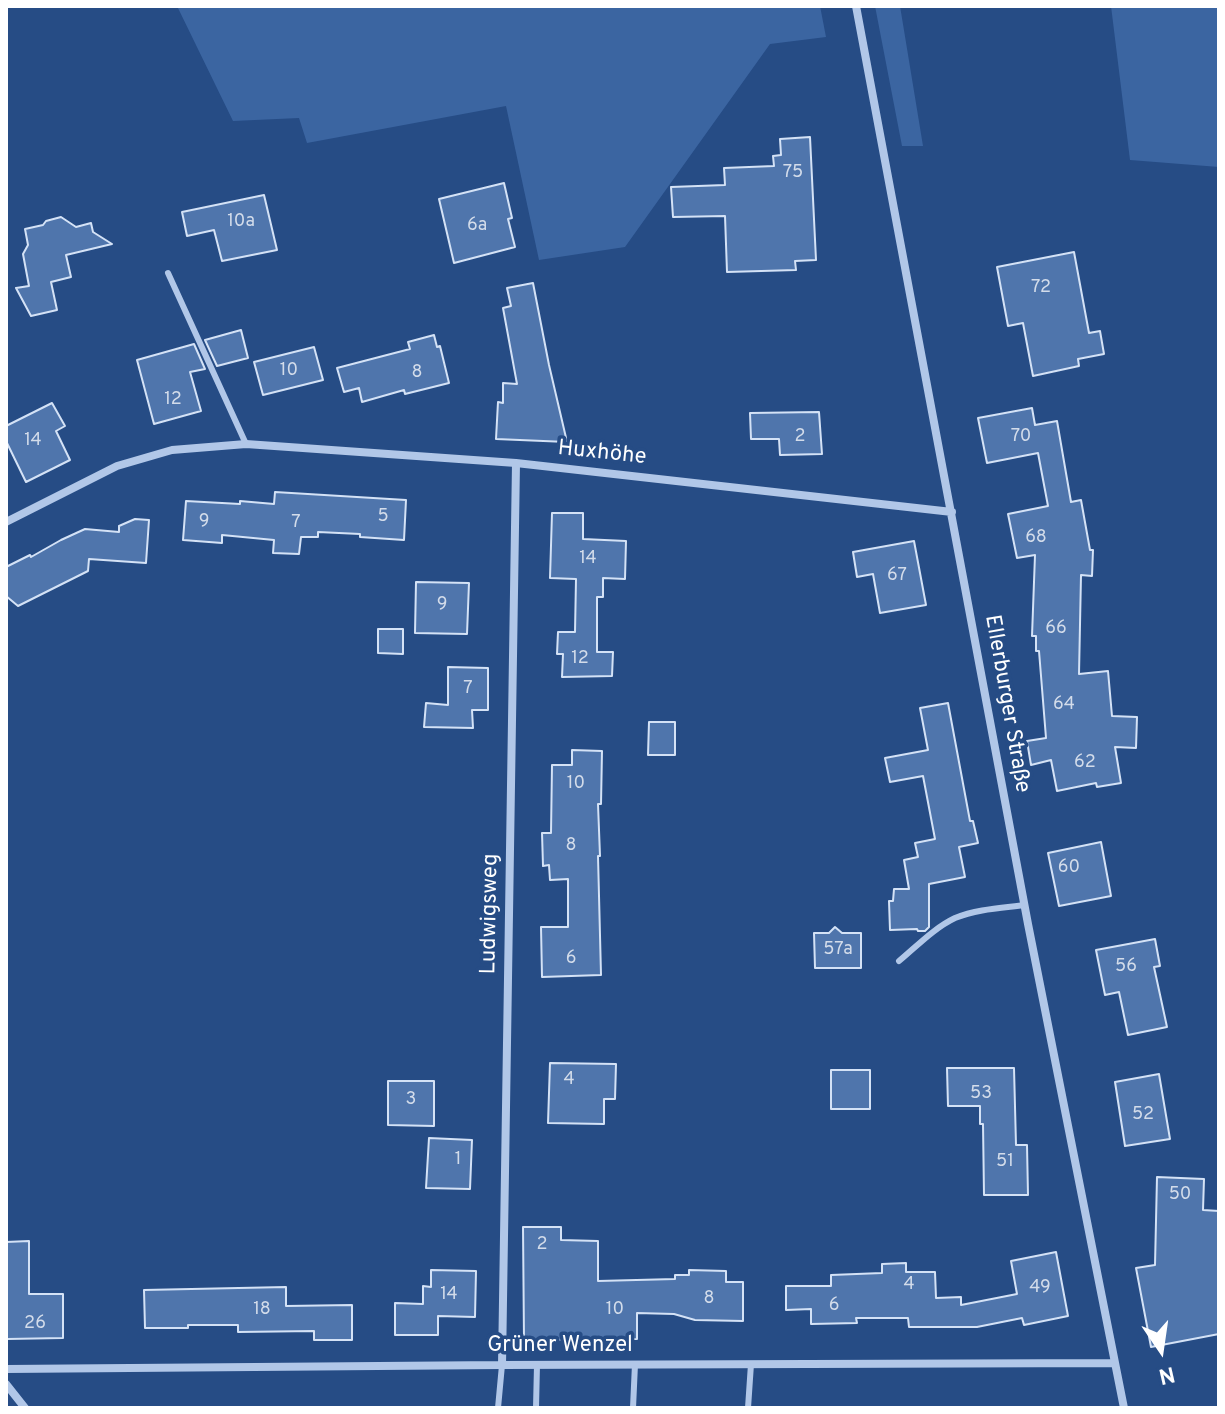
<!DOCTYPE html>
<html>
<head>
<meta charset="utf-8">
<style>
  body { margin:0 }
  #map { position:relative; width:1225px; height:1414px; overflow:hidden; background:#264c85; font-family:Overpass,sans-serif }
  canvas { display:block }
  .frame { position:absolute; inset:0; border:8px solid #fff; pointer-events:none }
  .north { position:absolute; left:1121px; top:1310px; width:80px; height:80px; -webkit-text-stroke:6px #264c85; paint-order:stroke; rotate:167deg; font-size:22px; font-weight:700; line-height:32px; text-align:center; color:#fff }
  .north::after { content:''; display:block; margin:auto; width:28px; height:36px; background:#fff; clip-path:polygon(50% 0,100% 100%,50% 72%,0 100%) }
</style>
</head>
<body>
<div id="map">
<canvas width="1225" height="1414"></canvas>
<div class="frame"></div>
<div class="north">N</div>
</div>
<script>
const ctx = document.querySelector('canvas').getContext('2d');
ctx.lineJoin = 'round';
function fillPath(path, color) { ctx.fillStyle = color; ctx.fill(path, 'evenodd'); }
function stroke(path, color, width, dash) { ctx.strokeStyle = color; ctx.lineWidth = width; ctx.lineCap = dash ? 'butt' : 'round'; ctx.setLineDash(dash || []); ctx.stroke(path); }
function drawText(font, color, halo, rows, align = 'center') {
  ctx.font = font + ' Overpass,sans-serif'; ctx.lineWidth = 7; ctx.setLineDash([]); ctx.textBaseline = 'middle'; ctx.strokeStyle = halo; ctx.fillStyle = color; for (const [text, x, y, turn = 0] of rows) {
    ctx.save(); ctx.translate(x, y); ctx.rotate((+turn || 0) * Math.PI / 180); ctx.textAlign = isNaN(turn) ? turn : align; if (halo) ctx.strokeText(text, 0, 0); ctx.fillText(text, 0, 0); ctx.restore();
  }
}
fillPath(new Path2D(`
  M 177,6 L 820,6 L 826,37 L 770,44 L 625,247 L 539,260 L 506,106 L 307,143 L 299,118 L 233,121 Z
  M 875,6 L 900,6 L 923,146 L 902,146 Z
  M 1111,6 L 1219,6 L 1219,167 L 1130,160 Z`), '#3b65a1');
const building = new Path2D(`
  M 810,137 L 816,260 L 795,261 L 796,270 L 727,272 L 725,216 L 673,217 L 671,187 L 725,185 L 724,168 L 774,166 L 773,156 L 781,155 L 780,139 Z
  M 504,183 L 512,218 L 508,219 L 515,247 L 454,263 L 439,199 Z
  M 264,195 L 277,250 L 222,261 L 214,230 L 187,236 L 182,212 Z
  M 61,217 L 76,227 L 91,223 L 93,232 L 112,244 L 66,255 L 71,277 L 51,282 L 57,310 L 31,316 L 16,288 L 29,286 L 23,254 L 28,245 L 25,229 L 43,225 L 46,221 Z
  M 1074,252 L 1089,333 L 1100,331 L 1104,354 L 1078,359 L 1079,366 L 1033,376 L 1023,323 L 1008,326 L 997,267 Z
  M 533,283 L 549,365 L 567,442 L 496,439 L 498,402 L 503,403 L 503,383 L 517,384 L 503,308 L 511,306 L 507,288 Z
  M 241,330 L 248,358 L 217,366 L 205,340 Z
  M 434,335 L 437,347 L 440,346 L 449,383 L 405,394 L 404,390 L 362,402 L 359,388 L 344,392 L 337,368 L 410,349 L 408,342 Z
  M 194,344 L 205,369 L 190,372 L 201,411 L 154,424 L 137,360 Z
  M 314,347 L 323,380 L 263,395 L 254,362 Z
  M 52,403 L 65,426 L 56,431 L 70,460 L 26,482 L 6,441 L 6,426 Z
  M 1032,408 L 1035,425 L 1057,421 L 1071,502 L 1081,500 L 1090,550 L 1093,550 L 1092,576 L 1081,575 L 1079,674 L 1108,671 L 1112,716 L 1137,717 L 1136,748 L 1115,747 L 1121,783 L 1097,787 L 1096,783 L 1057,791 L 1051,760 L 1031,765 L 1027,741 L 1046,738 L 1039,651 L 1036,651 L 1036,636 L 1032,636 L 1035,555 L 1017,558 L 1008,514 L 1048,506 L 1038,453 L 987,463 L 978,418 Z
  M 819,412 L 822,454 L 780,455 L 779,439 L 751,439 L 750,413 Z
  M 275,492 L 406,500 L 404,540 L 360,537 L 360,534 L 318,532 L 318,537 L 301,537 L 299,554 L 273,553 L 274,540 L 222,535 L 222,543 L 183,540 L 186,501 L 240,504 L 240,501 L 274,504 Z
  M 552,513 L 583,513 L 583,539 L 626,541 L 625,579 L 603,578 L 603,597 L 597,597 L 597,652 L 613,652 L 612,676 L 562,677 L 563,654 L 557,654 L 558,632 L 575,632 L 576,579 L 550,578 Z
  M 135,519 L 149,520 L 146,563 L 89,559 L 88,571 L 18,606 L 6,596 L 6,567 L 30,555 L 31,557 L 61,540 L 85,529 L 119,532 L 119,526 Z
  M 914,541 L 926,605 L 880,613 L 873,574 L 857,577 L 853,552 Z
  M 416,582 L 469,583 L 467,634 L 415,633 Z
  M 378,629 L 403,629 L 403,654 L 378,653 Z
  M 448,667 L 488,668 L 488,710 L 472,710 L 473,728 L 424,727 L 426,703 L 448,705 Z
  M 948,703 L 970,821 L 973,821 L 978,843 L 959,847 L 965,877 L 929,884 L 929,927 L 925,931 L 918,931 L 917,929 L 890,930 L 889,901 L 893,901 L 894,889 L 909,889 L 904,860 L 918,857 L 915,843 L 935,839 L 923,776 L 890,782 L 885,758 L 928,750 L 920,708 Z
  M 649,722 L 675,722 L 675,755 L 648,755 Z
  M 572,750 L 602,751 L 601,804 L 598,804 L 600,856 L 598,856 L 601,975 L 542,977 L 541,927 L 568,927 L 568,879 L 550,880 L 549,865 L 543,866 L 542,833 L 551,833 L 552,765 L 572,765 Z
  M 1101,842 L 1111,896 L 1059,906 L 1048,853 Z
  M 835,927 L 842,933 L 861,933 L 861,968 L 815,968 L 814,933 L 829,933 Z
  M 1155,939 L 1160,966 L 1154,967 L 1167,1027 L 1128,1035 L 1119,992 L 1105,995 L 1096,950 Z
  M 550,1063 L 616,1064 L 615,1099 L 604,1099 L 604,1124 L 548,1123 Z
  M 947,1068 L 1014,1068 L 1016,1145 L 1027,1145 L 1028,1195 L 984,1195 L 983,1124 L 980,1124 L 980,1106 L 948,1106 Z
  M 831,1070 L 870,1070 L 870,1109 L 831,1109 Z
  M 1159,1074 L 1170,1139 L 1125,1146 L 1115,1082 Z
  M 388,1081 L 434,1081 L 434,1126 L 388,1125 Z
  M 429,1138 L 472,1140 L 470,1189 L 426,1188 Z
  M 1157,1177 L 1204,1179 L 1203,1210 L 1219,1211 L 1218,1256 L 1219,1256 L 1219,1334 L 1151,1347 L 1136,1268 L 1155,1265 Z
  M 523,1227 L 561,1227 L 561,1240 L 598,1241 L 598,1281 L 675,1279 L 675,1275 L 689,1275 L 689,1270 L 726,1271 L 726,1282 L 743,1282 L 743,1321 L 695,1320 L 674,1314 L 637,1313 L 637,1339 L 524,1340 Z
  M 29,1241 L 29,1294 L 63,1294 L 63,1338 L 7,1339 L 6,1242 Z
  M 1056,1252 L 1068,1316 L 1024,1325 L 1022,1318 L 977,1327 L 909,1327 L 908,1318 L 856,1318 L 857,1323 L 811,1324 L 811,1309 L 786,1310 L 786,1286 L 831,1286 L 831,1275 L 882,1273 L 882,1264 L 906,1263 L 906,1272 L 935,1272 L 936,1298 L 961,1297 L 961,1305 L 1017,1294 L 1011,1261 Z
  M 431,1270 L 476,1271 L 475,1317 L 438,1316 L 438,1335 L 395,1335 L 395,1303 L 423,1304 L 423,1286 L 431,1287 Z
  M 286,1287 L 286,1306 L 352,1305 L 352,1340 L 314,1340 L 314,1331 L 238,1332 L 238,1325 L 188,1325 L 188,1328 L 145,1328 L 144,1290 Z`);
fillPath(building, '#4f75ac');
stroke(building, '#d4e2f6', 2);
stroke(new Path2D(`
  M 168,273 L 246,444
  M 899,961 C 917,946 934,928 955,918 C 977,909 1002,908 1025,905
  M 498,1408 L 502,1365
  M 536,1408 L 537,1365
  M 633,1408 L 635,1364
  M 748,1408 L 751,1364`), '#b1c7e8', 6);
stroke(new Path2D(`
  M 856,6 L 1028,924 L 1124,1408
  M 6,522 L 117,466 L 172,450 L 246,444 L 516,463 L 952,512
  M 502,1365 L 516,463
  M 6,1369 L 502,1365 L 1115,1363
  M 6,1384 L 25,1408`), '#b1c7e8', 8);
drawText('18px', '#d3dcea', null, [
  ["75",793,173],
  ["10a",241,222],
  ["6a",477,226],
  ["72",1041,288],
  ["10",289,371],
  ["8",417,373],
  ["12",173,400],
  ["2",800,437],
  ["70",1021,437],
  ["14",33,441],
  ["5",383,517],
  ["9",204,522],
  ["7",296,523],
  ["68",1036,538],
  ["14",588,559],
  ["67",897,576],
  ["9",442,605],
  ["66",1056,629],
  ["12",580,659],
  ["7",468,689],
  ["64",1064,705],
  ["62",1085,763],
  ["10",576,784],
  ["8",571,846],
  ["60",1069,868],
  ["57a",838,950],
  ["6",571,959],
  ["56",1126,967],
  ["4",569,1080],
  ["53",981,1094],
  ["3",411,1100],
  ["52",1143,1115],
  ["1",458,1160],
  ["51",1005,1162],
  ["50",1180,1195],
  ["2",542,1245],
  ["4",909,1285],
  ["49",1040,1288],
  ["14",449,1295],
  ["8",709,1299],
  ["6",834,1306],
  ["18",262,1310],
  ["10",615,1310],
  ["26",35,1324]
]);
drawText('22px', '#fff', '#264c85', [
  ["Huxhöhe",602,454,6],
  ["Ellerburger Straße",1006,704,80],
  ["Ludwigsweg",491,914,-89],
  ["Grüner Wenzel",560,1347]
]);
</script>
</body>
</html>
